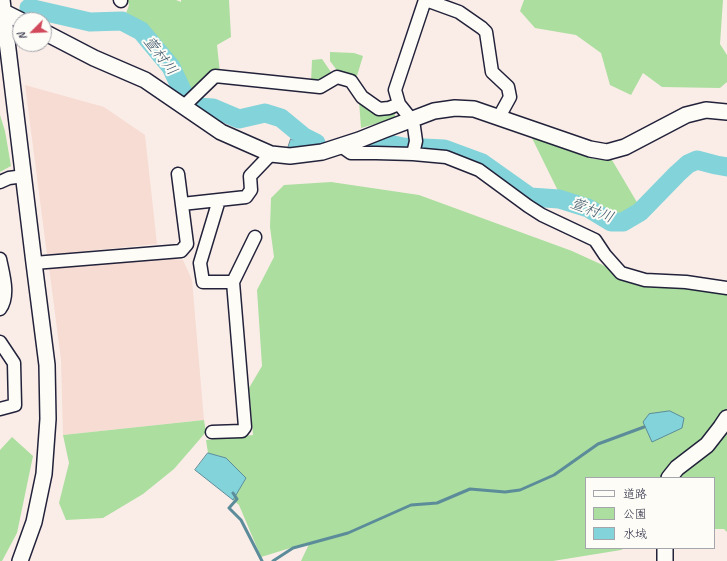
<!DOCTYPE html>
<html>
<head>
<meta charset="utf-8">
<style>
  body { margin:0 }
  #map { position:relative; width:727px; height:561px; overflow:hidden; background:#faede7; font-family:Caveat,"Klee One",sans-serif }
  canvas { display:block }
  .legend { position:absolute; left:585px; top:477px; width:130px; height:72px; box-sizing:border-box; background:#fdfcf7; border:1px solid #a5a5ac; margin:0; padding:5px 7px; list-style:none; font-size:12px; color:#22223b }
  .legend li { display:flex; align-items:center; gap:8px; height:20px }
  .legend b { width:20px; border:1px solid #a5a5ac }
  .north { position:absolute; left:12px; top:12px; width:40px; height:40px; box-sizing:border-box; background:#fdfcf7; border:1px solid #a5a5ac; border-radius:50%; rotate:246deg; font-size:11px; font-weight:700; line-height:16px; text-align:center; color:#22223b }
  .north::after { content:''; display:block; margin:auto; width:14px; height:18px; background:#d1495b; clip-path:polygon(50% 0,100% 100%,50% 72%,0 100%) }
</style>
</head>
<body>
<div id="map">
<canvas width="727" height="561"></canvas>
<ul class="legend">
<li><b style="height:5px;background:#fdfcf7"></b>道路</li>
<li><b style="height:11px;background:#abde9f"></b>公園</li>
<li><b style="height:11px;background:#82d3da"></b>水域</li>
</ul>
<div class="north">N</div>
</div>
<script>
const ctx = document.querySelector('canvas').getContext('2d');
ctx.lineJoin = 'round';
function fillPath(path, color) { ctx.fillStyle = color; ctx.fill(path, 'evenodd'); }
function stroke(path, color, width, dash) { ctx.strokeStyle = color; ctx.lineWidth = width; ctx.lineCap = dash ? 'butt' : 'round'; ctx.setLineDash(dash || []); ctx.stroke(path); }
function drawText(font, color, halo, rows, align = 'center') {
  ctx.font = font + ' Caveat,"Klee One",sans-serif'; ctx.lineWidth = 4; ctx.setLineDash([]); ctx.textBaseline = 'middle'; ctx.strokeStyle = halo; ctx.fillStyle = color; for (const [text, x, y, turn = 0] of rows) {
    ctx.save(); ctx.translate(x, y); ctx.rotate((+turn || 0) * Math.PI / 180); ctx.textAlign = isNaN(turn) ? turn : align; if (halo) ctx.strokeText(text, 0, 0); ctx.fillText(text, 0, 0); ctx.restore();
  }
}
fillPath(new Path2D(`
  M 25,85 L 104,107 L 145,135 L 157,244 L 47,255 Z
  M 158,257 L 183,260 L 192,280 L 204,420 L 63,435 L 61,360 L 49,267 Z`), '#f6dcd3');
fillPath(new Path2D(`
  M 127,0 L 176,0 L 181,2 L 181,0 L 229,0 L 231,37 L 217,45 L 220,73 L 190,96 L 169,56 L 141,27 L 124,19 L 129,5 Z
  M 524,0 L 723,0 L 720,44 L 727,55 L 727,82 L 720,88 L 662,87 L 643,73 L 631,95 L 610,85 L 601,53 L 576,35 L 535,28 L 520,11 Z
  M 330,52 L 354,53 L 363,56 L 356,79 L 339,73 L 330,61 Z
  M 322,59 L 333,75 L 321,84 L 311,83 L 312,60 Z
  M 359,101 L 395,108 L 395,118 L 361,128 Z
  M 0,115 L 5,131 L 11,166 L 0,172 Z
  M 531,136 L 594,159 L 612,160 L 638,204 L 623,215 L 610,215 L 587,201 L 559,193 Z
  M 331,182 L 419,195 L 572,251 L 642,283 L 727,292 L 727,532 L 724,529 L 714,529 L 714,478 L 586,478 L 586,548 L 625,548 L 621,550 L 553,561 L 301,561 L 310,542 L 261,557 L 239,505 L 233,500 L 246,478 L 226,458 L 208,453 L 206,440 L 253,435 L 249,388 L 262,366 L 257,290 L 274,257 L 270,227 L 271,198 L 284,185 Z
  M 204,420 L 206,432 L 174,469 L 143,494 L 103,518 L 66,520 L 59,503 L 69,463 L 63,435 Z
  M 12,437 L 33,456 L 17,533 L 2,561 L 0,561 L 0,450 Z`), '#abde9f');
const water = new Path2D(`
  M 291,139 L 304,145 L 303,148 L 288,148 Z
  M 670,411 L 684,418 L 682,428 L 652,442 L 643,422 L 649,414 Z
  M 208,453 L 226,458 L 246,478 L 233,500 L 195,470 Z`);
fillPath(water, '#82d3da');
stroke(water, '#5c8c9a', 1);
stroke(new Path2D(`
  M 233,493 L 237,499 L 229,508 L 241,520 L 262,561
  M 273,561 L 293,548 L 348,533 L 411,505 L 437,503 L 470,489 L 505,492 L 520,490 L 554,475 L 598,444 L 644,427`), '#5c8c9a', 3);
stroke(new Path2D(`
  M 29,8 L 90,22 L 122,21 L 141,31 L 171,67 L 187,101 L 196,107 L 213,108 L 239,119 L 265,113 L 281,118 L 304,137 L 316,143
  M 375,141 L 403,147 L 444,149 L 482,163 L 530,197 L 559,199 L 588,208 L 611,222 L 623,222 L 640,212 L 677,174 L 688,164 L 697,160 L 716,165 L 727,167`), '#82d3da', 19);
const minor = new Path2D(`
  M 120,0 L 121,1
  M 426,0 L 459,12 L 482,28 L 486,32 L 492,72 L 508,87 L 510,97 L 499,117
  M 183,107 L 215,76 L 320,87 L 337,77 L 351,81 L 362,97 L 379,109 L 389,108 L 399,104
  M 341,146 L 351,153 L 376,153 L 413,154 L 446,157 L 479,170 L 528,206 L 542,215 L 595,240 L 605,255 L 621,273 L 645,280 L 686,282 L 727,288
  M 413,154 L 416,141 L 414,127 L 411,119 L 399,104 L 395,90 L 425,0
  M 0,182 L 9,178 L 24,176
  M 219,200 L 200,263 L 203,282 L 233,282 L 255,237
  M 182,204 L 246,197 L 251,190 L 250,176 L 271,154
  M 0,259 C 3,274 10,296 0,309
  M 34,263 L 181,251 L 187,244 L 178,174
  M 0,342 L 14,363 L 15,405 L 0,409
  M 212,432 L 242,431 L 245,427 L 233,282`);
const tertiary = new Path2D(`
  M 2,0 L 34,263 L 47,365 L 48,419 L 44,474 L 34,522 L 20,561
  M 0,12 L 4,12 L 20,20
  M 44,32 L 94,58 L 145,80 L 221,132 L 271,154 L 290,156 L 322,152 L 359,140 L 384,130 L 434,111 L 455,108 L 474,109 L 590,149 L 607,152 L 625,147 L 686,115 L 706,110 L 727,112
  M 669,478 L 677,468 L 707,445 L 721,427 L 727,418
  M 665,561 L 665,548`);
stroke(minor, '#22223b', 15);
stroke(tertiary, '#22223b', 18);
stroke(minor, '#fdfcf7', 12);
stroke(tertiary, '#fdfcf7', 15);
drawText('italic 15px', '#3f576b', '#fdfcf7', [
  ["萱村川",160,56,53],
  ["萱村川",592,211,21]
]);
</script>
</body>
</html>
